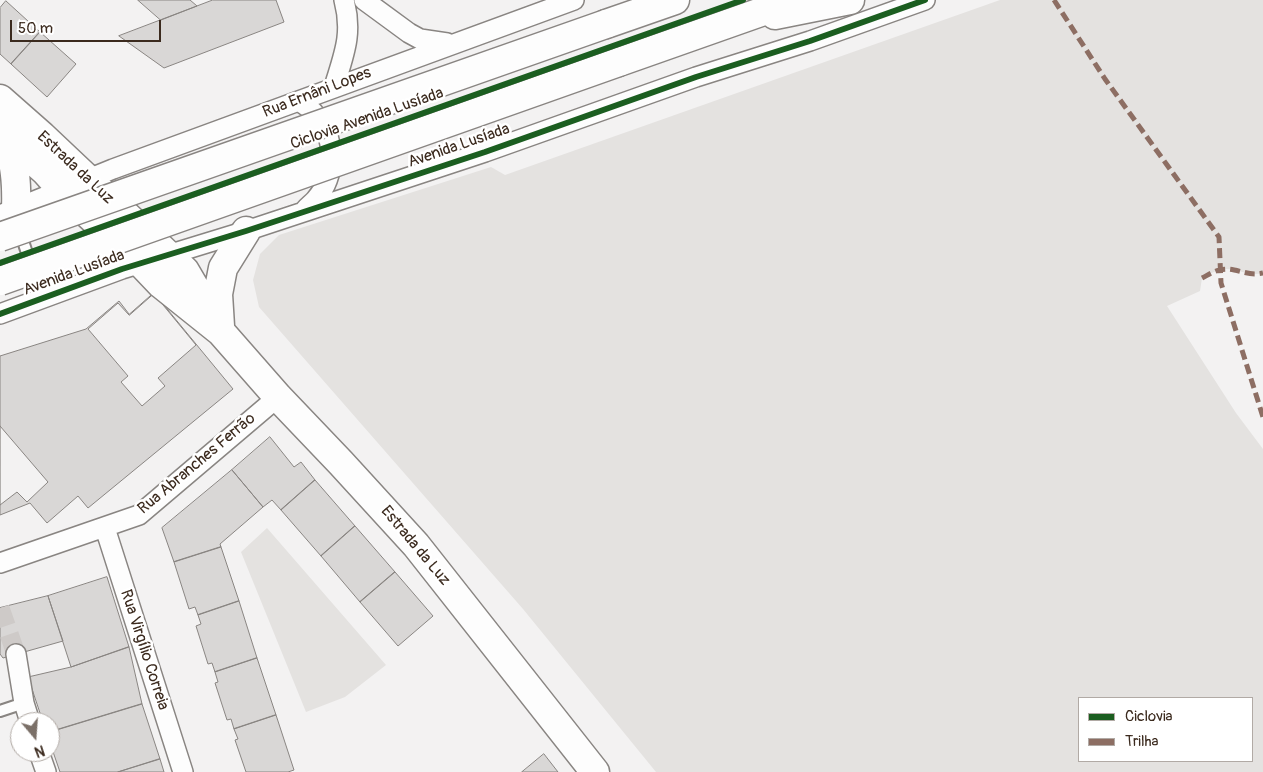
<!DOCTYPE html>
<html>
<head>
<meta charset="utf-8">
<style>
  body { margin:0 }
  #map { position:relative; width:1263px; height:772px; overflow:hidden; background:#f3f2f2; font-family:Pangolin,sans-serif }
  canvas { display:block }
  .legend { position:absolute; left:1078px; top:697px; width:175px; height:65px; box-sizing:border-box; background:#fff; border:1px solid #b1aaa5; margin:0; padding:6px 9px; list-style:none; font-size:15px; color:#3b2a1e }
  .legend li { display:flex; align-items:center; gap:10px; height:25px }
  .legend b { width:25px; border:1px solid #b1aaa5 }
  .north { position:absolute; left:10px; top:712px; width:50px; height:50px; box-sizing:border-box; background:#fff; border:1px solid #b1aaa5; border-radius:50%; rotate:162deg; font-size:14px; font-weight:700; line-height:20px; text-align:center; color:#3b2a1e }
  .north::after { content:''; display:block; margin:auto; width:18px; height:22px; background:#7b7068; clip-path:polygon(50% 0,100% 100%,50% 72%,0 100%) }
  .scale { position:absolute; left:10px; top:20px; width:151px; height:22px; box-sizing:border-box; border:2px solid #3b2a1e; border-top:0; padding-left:6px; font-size:15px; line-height:18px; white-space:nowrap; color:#3b2a1e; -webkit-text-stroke:4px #fff; paint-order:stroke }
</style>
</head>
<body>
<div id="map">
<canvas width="1263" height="772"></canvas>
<ul class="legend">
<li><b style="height:6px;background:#1b5e20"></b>Ciclovia</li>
<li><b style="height:6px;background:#8d6e63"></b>Trilha</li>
</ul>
<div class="north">N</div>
<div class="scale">50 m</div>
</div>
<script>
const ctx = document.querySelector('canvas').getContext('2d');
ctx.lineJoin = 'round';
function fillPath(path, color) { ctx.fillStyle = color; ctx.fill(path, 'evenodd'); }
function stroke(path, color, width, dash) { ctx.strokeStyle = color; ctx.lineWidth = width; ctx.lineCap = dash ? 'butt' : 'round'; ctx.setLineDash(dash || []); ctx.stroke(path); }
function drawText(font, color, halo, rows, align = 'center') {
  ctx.font = font + ' Pangolin,sans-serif'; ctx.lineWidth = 5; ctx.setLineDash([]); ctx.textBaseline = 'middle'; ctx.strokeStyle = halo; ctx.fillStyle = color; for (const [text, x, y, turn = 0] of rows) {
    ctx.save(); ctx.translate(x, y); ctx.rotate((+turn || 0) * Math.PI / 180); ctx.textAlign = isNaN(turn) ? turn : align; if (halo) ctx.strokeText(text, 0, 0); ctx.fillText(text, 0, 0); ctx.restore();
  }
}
fillPath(new Path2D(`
  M 1000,0 L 1263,0 L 1263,273 C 1246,277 1234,266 1220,270 C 1214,271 1208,275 1202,278 L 1200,291 L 1167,306 L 1236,413 L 1263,449 L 1263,772 L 656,772 L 523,609 L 259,307 L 253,280 L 260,254 L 279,235 L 491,167 L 505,175 ZM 1252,698 L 1252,761 L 1079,761 L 1079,698 Z
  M 267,528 L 386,665 L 345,697 L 306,712 L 241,552 Z`), '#e4e2e0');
const building = new Path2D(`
  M 138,0 L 190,0 L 197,6 L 161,20 Z
  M 213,0 L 276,0 L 284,22 L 164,68 L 119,36 Z
  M 6,1 L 40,32 L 11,64 L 0,54 L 0,8 Z
  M 40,32 L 76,64 L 47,97 L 11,64 Z
  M 154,293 L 233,389 L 88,508 L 78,496 L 47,523 L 30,503 L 0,515 L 0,356 L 86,329 L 119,301 L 129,314 Z
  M 154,294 L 196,345 L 158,378 L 165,386 L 142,406 L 121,382 L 128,376 L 88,329 L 118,303 L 129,315 Z
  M 0,426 L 48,482 L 27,502 L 17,492 L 0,505 Z
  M 270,437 L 294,467 L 301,462 L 315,480 L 281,510 L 272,500 L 263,507 L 232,470 Z
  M 232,470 L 263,507 L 220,544 L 221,547 L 174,562 L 162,528 Z
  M 315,480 L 355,526 L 321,556 L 281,510 Z
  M 355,526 L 395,572 L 360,602 L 321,556 Z
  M 221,547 L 239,601 L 198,615 L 195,607 L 189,609 L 174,562 Z
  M 395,572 L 433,616 L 398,646 L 360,602 Z
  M 107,577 L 129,647 L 71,667 L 48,596 Z
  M 48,596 L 63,641 L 3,658 L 0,654 L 0,608 Z
  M 239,601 L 257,658 L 215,672 L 212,663 L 208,664 L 196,626 L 201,624 L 198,615 Z
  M 129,647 L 142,704 L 50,732 L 50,722 L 43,722 L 28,677 L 71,667 Z
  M 257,658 L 276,715 L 234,729 L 231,719 L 227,720 L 215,683 L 218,682 L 215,672 Z
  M 142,704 L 160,759 L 118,772 L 60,772 L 50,743 L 50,732 Z
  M 276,715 L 294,770 L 288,772 L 246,772 L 235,740 L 238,739 L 234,729 Z
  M 544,754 L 558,772 L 522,772 Z
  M 160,759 L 164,772 L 118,772 Z`);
fillPath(building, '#d9d7d6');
stroke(building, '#898582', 1);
stroke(new Path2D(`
  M 0,608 L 16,654`), '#cecac8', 19, [19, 9]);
const lane = new Path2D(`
  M 20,230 C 28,261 33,275 63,291
  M 0,711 L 24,703`);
const street = new Path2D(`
  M 364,0 L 409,33 L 420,39 L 447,43
  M 334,87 C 344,54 353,34 344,0
  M 299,101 C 304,105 310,108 314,113 C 336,136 337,175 316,199 C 313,203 308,206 305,210
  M 0,215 L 113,169 L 574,0
  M 0,314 L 122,269 L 246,231 L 485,152 L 696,77 L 810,41 L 925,0
  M 105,528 L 183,772
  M 0,563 L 139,515 L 278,397
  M 16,654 L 24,703 L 30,722
  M 39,752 L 46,772`);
const secondary = new Path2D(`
  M 0,99 L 42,136 L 185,271 L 212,317
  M 0,131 L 45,171 L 62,190 L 141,263 L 161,284 L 221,332 L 278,397 L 341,463 L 416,545 L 595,772
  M 6,136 C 15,164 17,181 16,210
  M 220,326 L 218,294 L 223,268 L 246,231`);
const primary = new Path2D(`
  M 775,15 L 850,0
  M 606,24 L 675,0
  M 619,62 L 795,0`);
stroke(lane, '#898582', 14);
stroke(street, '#898582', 22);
stroke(secondary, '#898582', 31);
stroke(primary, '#898582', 31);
stroke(lane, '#fdfdfd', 10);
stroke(street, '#fdfdfd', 19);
stroke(secondary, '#fdfdfd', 28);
stroke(primary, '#fdfdfd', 28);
const primaryBridge = new Path2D(`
  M 0,237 L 606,24
  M 0,281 L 619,62`);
stroke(primaryBridge, '#898582', 31, []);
stroke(primaryBridge, '#fdfdfd', 28);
stroke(new Path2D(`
  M 1054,0 L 1105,79 L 1219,237 L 1221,283 L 1263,417
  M 1202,278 C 1208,275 1214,271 1220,270 C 1234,266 1246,277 1263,273`), '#8d6e63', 5, [10, 5]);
stroke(new Path2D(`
  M 0,263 L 743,0
  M 0,314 L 122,269 L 246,231 L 485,152 L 696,77 L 810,41 L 925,0`), '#1b5e20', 6);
drawText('16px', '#3b2a1e', '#fff', [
  ["Rua Ernâni Lopes",317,93,-21],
  ["Ciclovia Avenida Lusíada",367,119,-19],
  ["Avenida Lusíada",459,146,-19],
  ["Estrada da Luz",75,168,43],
  ["Avenida Lusíada",74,273,-20],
  ["Rua Abranches Ferrão",197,464,-40],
  ["Estrada da Luz",415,546,50],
  ["Rua Virgílio Correia",144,650,72]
]);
</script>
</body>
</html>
